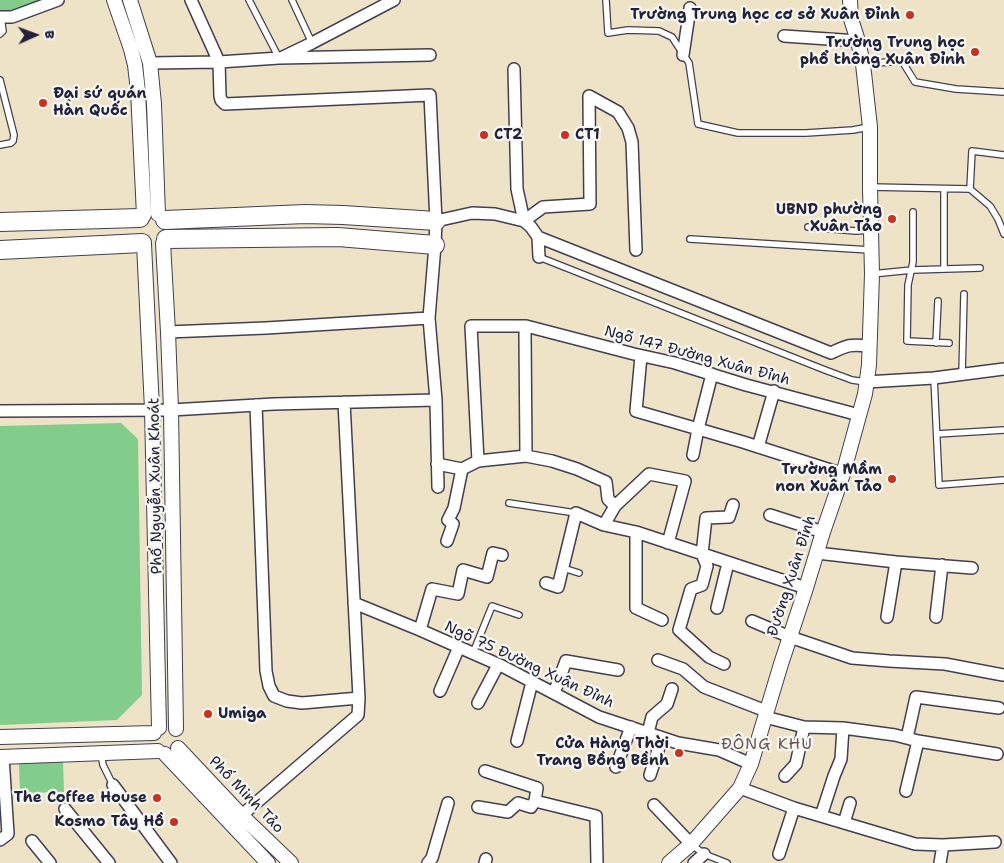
<!DOCTYPE html>
<html>
<head>
<meta charset="utf-8">
<style>
  body { margin:0 }
  #map { position:relative; width:1004px; height:863px; overflow:hidden; background:#efe3c7; font-family:"Shantell Sans",sans-serif }
  canvas { display:block }
  .north { position:absolute; left:10px; top:10px; width:50px; height:50px; -webkit-text-stroke:4px #f6f6f2; paint-order:stroke; rotate:88deg; font-size:14px; font-weight:700; line-height:20px; text-align:center; color:#22223b }
  .north::after { content:''; display:block; margin:auto; width:18px; height:22px; background:#22223b; clip-path:polygon(50% 0,100% 100%,50% 72%,0 100%) }
</style>
</head>
<body>
<div id="map">
<canvas width="1004" height="863"></canvas>
<div class="north">B</div>
</div>
<script>
const ctx = document.querySelector('canvas').getContext('2d');
ctx.lineJoin = 'round';
function fillPath(path, color) { ctx.fillStyle = color; ctx.fill(path, 'evenodd'); }
function stroke(path, color, width, dash) { ctx.strokeStyle = color; ctx.lineWidth = width; ctx.lineCap = dash ? 'butt' : 'round'; ctx.setLineDash(dash || []); ctx.stroke(path); }
function drawText(font, color, halo, rows, align = 'center') {
  ctx.font = font + ' "Shantell Sans",sans-serif'; ctx.lineWidth = 4.5; ctx.setLineDash([]); ctx.textBaseline = 'middle'; ctx.strokeStyle = halo; ctx.fillStyle = color; for (const [text, x, y, turn = 0] of rows) {
    ctx.save(); ctx.translate(x, y); ctx.rotate((+turn || 0) * Math.PI / 180); ctx.textAlign = isNaN(turn) ? turn : align; if (halo) ctx.strokeText(text, 0, 0); ctx.fillText(text, 0, 0); ctx.restore();
  }
}
fillPath(new Path2D(`
  M 0,0 L 38,0 L 11,12 L 0,12 Z
  M 121,423 L 138,439 L 142,695 L 117,720 L 0,725 L 0,426 Z
  M 63,762 L 64,792 L 20,793 L 19,764 Z`), '#82cd8b');
const service = new Path2D(`
  M 249,0 L 279,58
  M 292,0 L 312,43
  M 606,0 L 608,33 L 628,30 L 659,31 L 672,37 L 689,63 L 698,124 L 738,133 L 806,133 L 853,130 L 869,127
  M 0,34 L 3,31 L 1,17
  M 863,64 L 902,61 L 915,82 L 956,89 L 1004,92
  M 0,80 L 14,135 L 13,141 L 11,143 L 0,145
  M 870,187 L 970,189 L 990,206 L 998,219 L 1004,234
  M 970,189 L 972,151 L 1004,155
  M 913,212 L 913,262 L 908,285 L 907,341 L 949,343
  M 808,227 L 856,231 L 871,230
  M 690,239 L 870,250
  M 539,257 L 825,370 L 852,380 L 866,382
  M 944,269 L 944,189
  M 872,274 L 912,270 L 980,268
  M 936,343 L 938,301
  M 962,375 L 964,294
  M 934,378 L 939,485 L 1004,480
  M 937,434 L 1004,430
  M 509,503 L 576,513
  M 563,568 L 579,573
  M 473,653 L 492,606 L 519,615
  M 101,753 L 103,765 L 113,785
  M 691,844 L 704,854 L 727,863`);
const minor = new Path2D(`
  M 191,0 L 219,62 L 220,96 L 221,100 L 225,104 L 430,95 L 436,221 L 435,245 L 429,318 L 436,400 L 438,487
  M 0,17 L 12,17 L 58,0
  M 784,36 L 858,41
  M 683,55 L 690,8
  M 283,57 L 312,43 L 394,0
  M 150,63 L 219,62 L 279,58 L 430,55
  M 514,69 L 517,189 L 524,221 L 531,227 L 538,237 L 539,257
  M 436,221 L 472,213 L 495,214 L 524,221 L 543,207 L 590,204 L 589,96 L 618,112 L 628,128 L 632,142 L 636,250
  M 538,237 L 831,353 C 848,345 850,344 869,346
  M 526,326 L 525,333 L 526,456
  M 168,332 L 266,328 L 429,318
  M 641,356 L 636,411 L 743,442 L 843,474
  M 866,382 L 934,378 L 1004,369
  M 256,405 L 266,671 L 269,686 L 274,696 L 287,701 L 302,703 L 359,698
  M 0,411 L 171,410 L 274,404 L 436,400
  M 758,447 L 774,391
  M 693,455 L 698,429 L 712,374
  M 478,461 L 471,326 L 526,326 L 634,354 L 675,363 L 746,385 L 859,415
  M 437,464 L 462,469
  M 770,515 L 823,532
  M 604,525 L 615,506 L 649,474 L 685,481 L 668,543
  M 636,532 L 636,608 L 662,620
  M 447,541 L 453,524 L 448,520 L 454,508 L 462,469 L 478,461 L 526,456 L 552,461 L 577,469 L 606,482 L 608,499 L 615,506
  M 817,553 L 896,562 L 972,568
  M 546,583 L 558,587 L 576,513 L 604,525 L 636,532 L 806,588
  M 354,603 L 420,630 L 502,666 L 599,717 L 678,743 L 719,750 L 751,764
  M 717,608 L 728,563
  M 887,617 L 896,562
  M 936,617 L 942,565
  M 752,621 L 790,637 L 852,658 L 889,661 L 945,664 L 1003,675
  M 420,630 L 432,589 L 458,594 L 463,570 L 487,577 L 493,553 L 502,555
  M 658,660 L 683,669 L 704,687 L 766,711
  M 724,664 L 709,657 L 679,630 L 691,589 L 702,585 L 707,566 L 702,554 L 706,518 L 729,517 L 733,505
  M 440,691 L 459,647
  M 554,693 L 566,661 L 618,670
  M 478,703 L 498,665
  M 765,717 L 804,727 L 843,728 L 895,735 L 918,741 L 997,754
  M 648,733 L 652,717 L 667,704 L 672,689
  M 907,738 L 916,697 L 999,708
  M 517,741 L 532,682
  M 616,767 L 631,727
  M 485,771 L 537,788 L 535,801
  M 650,775 L 662,738
  M 785,776 L 796,764 L 804,727
  M 113,785 L 171,863
  M 740,788 L 794,808 L 915,844 L 943,845 L 995,842
  M 906,791 L 918,741
  M 654,805 L 691,844
  M 478,807 L 508,812 L 518,803 L 531,807 L 535,801 L 596,816 L 597,863
  M 65,809 L 109,863
  M 821,816 L 834,776 L 841,759 L 843,728
  M 235,821 L 358,715 L 359,698 L 344,402
  M 844,823 L 850,803
  M 0,840 L 8,834 L 3,757
  M 32,841 L 50,863
  M 779,854 L 794,808
  M 428,863 L 432,858 L 448,803
  M 485,863 L 486,859
  M 694,863 L 704,854
  M 940,863 L 943,845`);
const tertiary = new Path2D(`
  M 114,0 L 131,49 L 135,65 L 138,91 L 144,215
  M 130,0 L 150,63 L 154,104 L 158,214
  M 163,243 L 168,332 L 171,410 L 176,729
  M 144,244 L 152,409 L 159,728
  M 0,737 L 154,733
  M 178,748 L 241,815 L 291,863
  M 165,754 L 268,863
  M 0,757 L 158,751
  M 669,863 L 691,844 L 740,788 L 751,764 L 781,664 L 806,588 L 823,532 L 843,474 L 865,394 L 869,365 L 872,274 L 870,187 L 870,127 L 863,64 L 858,41 L 851,19 L 850,0`);
const primary = new Path2D(`
  M 165,220 L 305,214 L 343,215 L 436,221
  M 0,222 L 140,218
  M 166,239 L 338,237 L 435,245
  M 0,250 L 142,243`);
stroke(service, '#413f50', 8);
stroke(minor, '#413f50', 14);
stroke(tertiary, '#413f50', 16);
stroke(primary, '#413f50', 20);
stroke(service, '#fff', 5.5);
stroke(minor, '#fff', 11);
stroke(tertiary, '#fff', 14);
stroke(primary, '#fff', 18);
for (const [x, y, r, color] of [
  [910,15,5,"#c8321e"],
  [975,52,5,"#c8321e"],
  [43,103,5,"#c8321e"],
  [484,135,5,"#c8321e"],
  [565,135,5,"#c8321e"],
  [892,219,5,"#c8321e"],
  [892,479,5,"#c8321e"],
  [208,714,5,"#c8321e"],
  [679,753,5,"#c8321e"],
  [157,798,5,"#c8321e"],
  [174,822,5,"#c8321e"]
]) { const dot = new Path2D(); dot.arc(x, y, r, 0, 2 * Math.PI); ctx.fillStyle = color; ctx.fill(dot); stroke(dot, '#f6f6f2', 2); }
drawText('bold 15px', '#22223b', '#f6f6f2', [
  ["Trường Trung học cơ sở Xuân Đỉnh",900,15],
  ["Trường Trung học",965,43],
  ["phổ thông Xuân Đỉnh",965,60],
  ["Đại sứ quán",53,94,"left"],
  ["Hàn Quốc",53,111,"left"],
  ["CT2",494,135,"left"],
  ["CT1",575,135,"left"],
  ["UBND phường",882,210],
  ["Xuân Tảo",882,227],
  ["Trường Mầm",882,470],
  ["non Xuân Tảo",882,487],
  ["Umiga",218,714,"left"],
  ["Cửa Hàng Thời",669,744],
  ["Trang Bồng Bềnh",669,761],
  ["The Coffee House",147,798],
  ["Kosmo Tây Hồ",164,822]
], 'right');
drawText('15px', '#22223b', '#f6f6f2', [
  ["Ngõ 147 Đường Xuân Đỉnh",697,356,15],
  ["Phố Nguyễn Xuân Khoát",156,486,-91],
  ["Đường Xuân Đỉnh",792,576,-72],
  ["Ngõ 75 Đường Xuân Đỉnh",529,665,25],
  ["Phố Minh Tảo",246,795,46]
]);
ctx.letterSpacing = '1px';
drawText('16px', '#6a5459', '#f6f6f2', [
  ["ĐÔNG KHU",767,745]
]);
ctx.letterSpacing = '0px';
</script>
</body>
</html>
